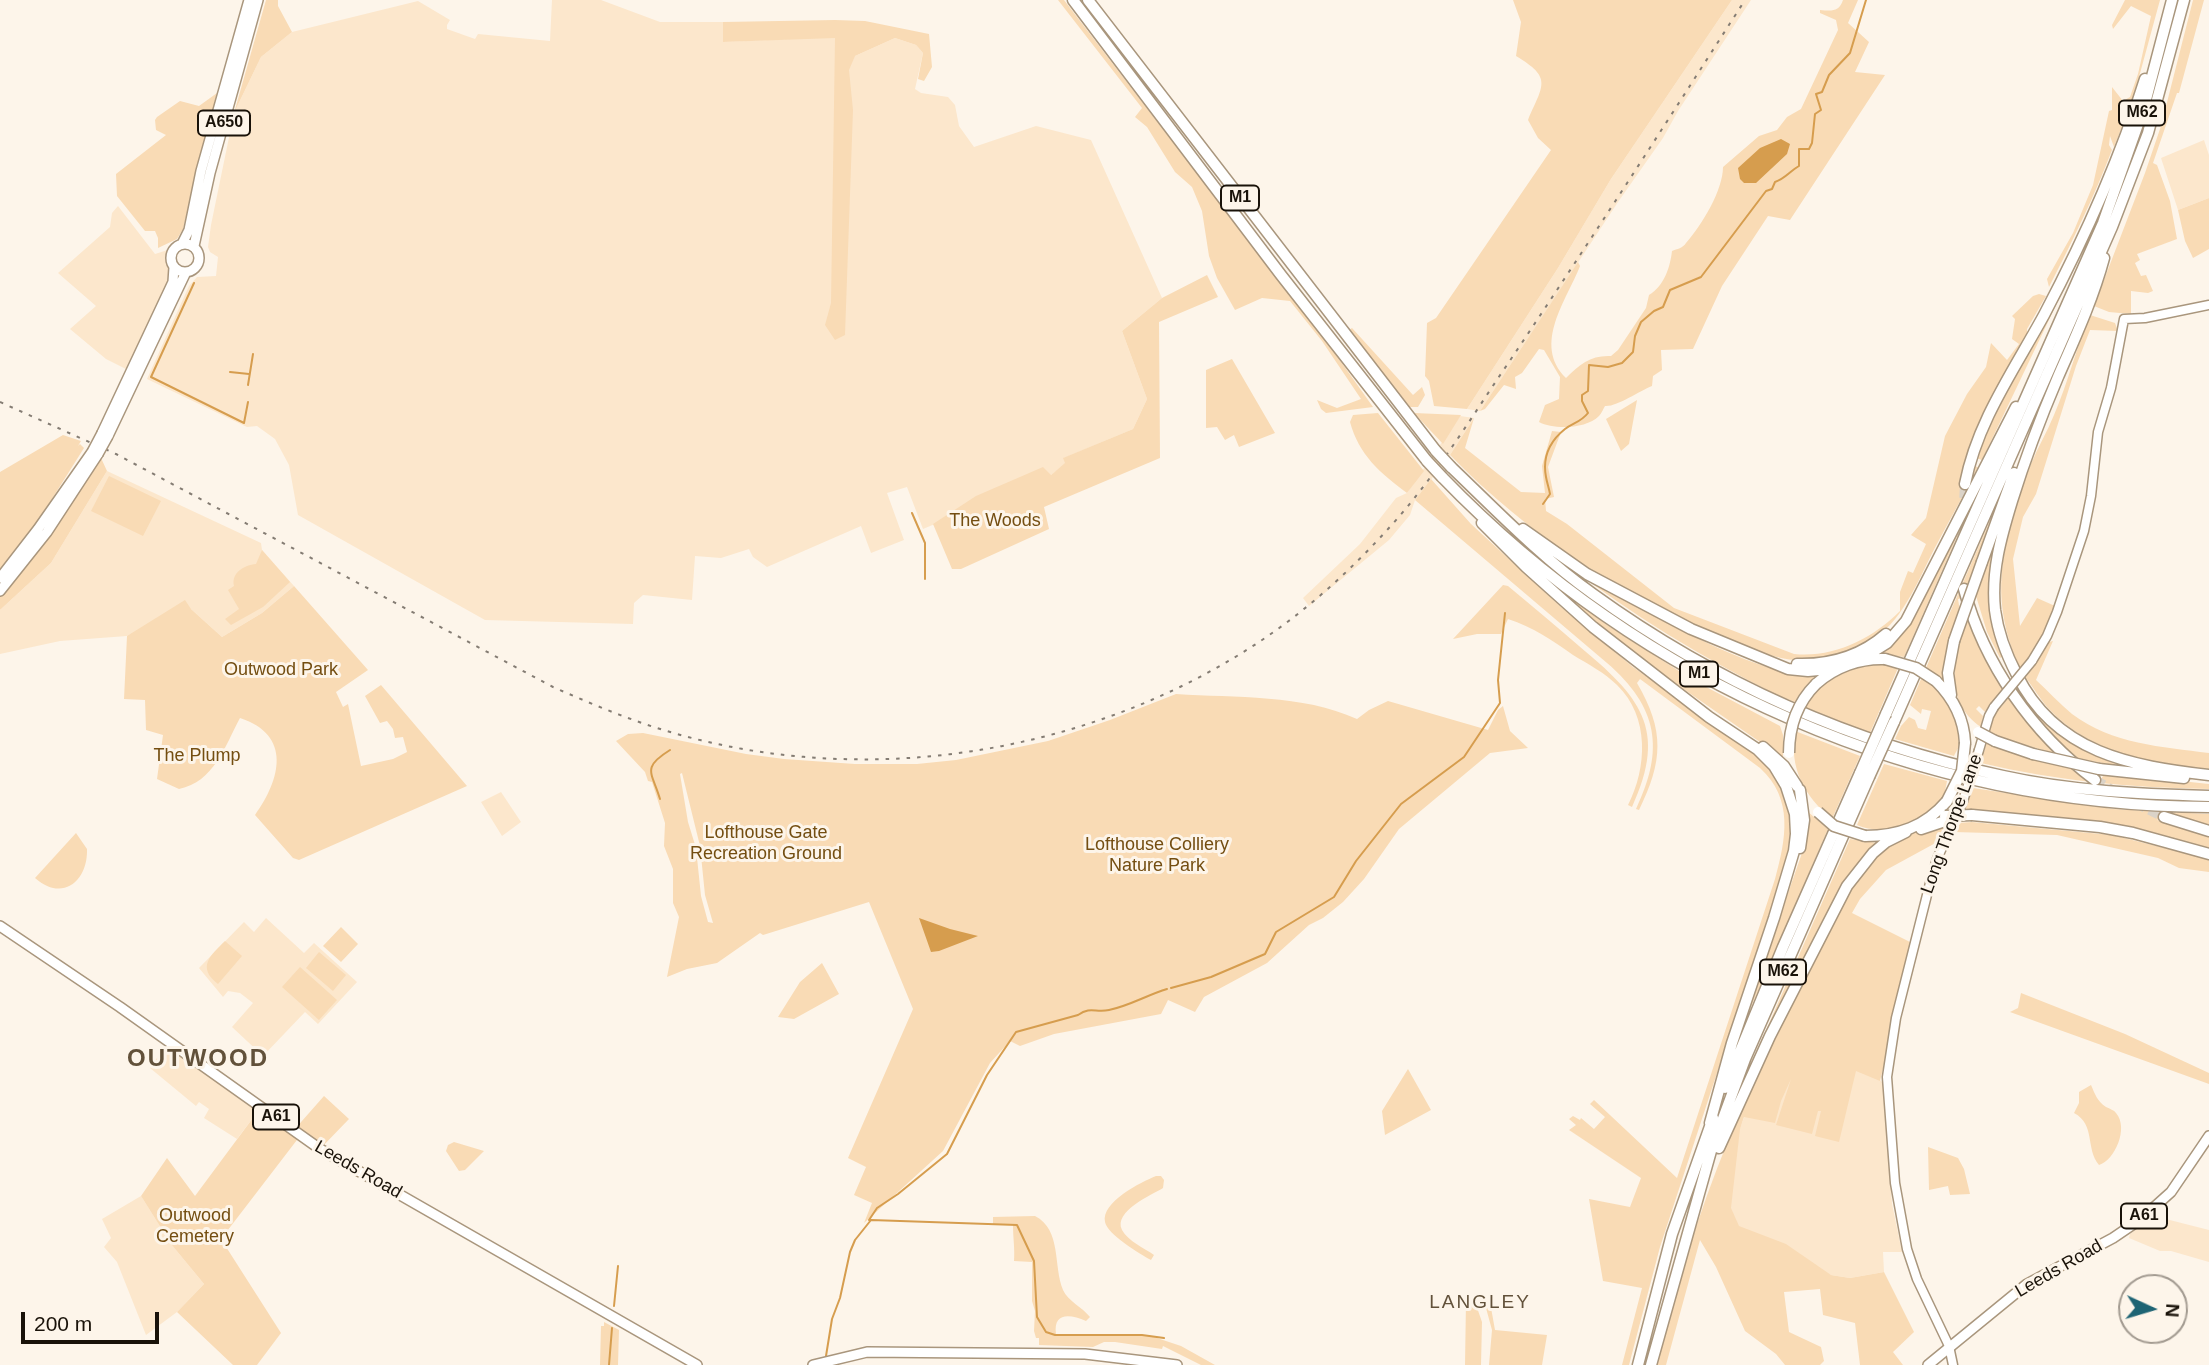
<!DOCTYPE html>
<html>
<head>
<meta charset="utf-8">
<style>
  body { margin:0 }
  #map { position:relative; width:2209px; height:1365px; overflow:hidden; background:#fdf5ea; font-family:Helvetica,sans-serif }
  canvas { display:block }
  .north { position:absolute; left:2118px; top:1274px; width:70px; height:70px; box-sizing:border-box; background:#fdf5ea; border:2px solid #a29a90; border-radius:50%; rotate:94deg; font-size:19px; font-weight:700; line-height:28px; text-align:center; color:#191209 }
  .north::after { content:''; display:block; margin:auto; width:24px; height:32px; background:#1e6474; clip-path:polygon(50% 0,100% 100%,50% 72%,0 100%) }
  .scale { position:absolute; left:21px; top:1312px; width:138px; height:32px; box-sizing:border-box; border:4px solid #191209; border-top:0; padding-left:9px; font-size:21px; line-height:24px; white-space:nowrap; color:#191209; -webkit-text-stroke:5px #fdf5ea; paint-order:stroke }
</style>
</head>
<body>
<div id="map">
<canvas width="2209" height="1365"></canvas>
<div class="north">N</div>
<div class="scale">200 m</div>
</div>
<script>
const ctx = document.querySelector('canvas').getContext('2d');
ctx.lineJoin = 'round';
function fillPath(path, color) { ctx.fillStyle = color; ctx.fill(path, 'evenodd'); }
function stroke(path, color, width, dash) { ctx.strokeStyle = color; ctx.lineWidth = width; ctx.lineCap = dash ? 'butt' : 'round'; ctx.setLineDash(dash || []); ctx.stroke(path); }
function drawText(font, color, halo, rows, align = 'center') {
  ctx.font = font + ' Helvetica,sans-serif'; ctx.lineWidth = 6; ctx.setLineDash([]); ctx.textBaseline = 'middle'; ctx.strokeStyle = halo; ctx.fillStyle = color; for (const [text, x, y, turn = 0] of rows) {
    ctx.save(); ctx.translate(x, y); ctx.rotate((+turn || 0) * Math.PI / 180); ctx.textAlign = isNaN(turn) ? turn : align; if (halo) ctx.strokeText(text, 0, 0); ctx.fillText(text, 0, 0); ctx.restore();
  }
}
fillPath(new Path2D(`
  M 552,0 L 601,0 L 660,22 L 723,22 L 723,42 L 835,37 L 855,56 L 895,38 L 916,45 L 923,53 L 915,89 L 921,93 L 948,97 L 955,105 L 959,126 L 974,147 L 1036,126 L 1091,140 L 1162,298 L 1122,331 L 1147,399 L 1133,429 L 1064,458 L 1066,463 L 1051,475 L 923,529 L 907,487 L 887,493 L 904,540 L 871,553 L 861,526 L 767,567 L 753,557 L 749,549 L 721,558 L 695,556 L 692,600 L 643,595 L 634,603 L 633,624 L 485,620 L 298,515 L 289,465 L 275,439 L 257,426 L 247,427 L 147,379 L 189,286 L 197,277 L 216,276 L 218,257 L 210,252 L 208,247 L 211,225 L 234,113 L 261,57 L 292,32 L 418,1 L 450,20 L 447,25 L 447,29 L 475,39 L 478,34 L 550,41 Z
  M 1732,0 L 1751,0 L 1678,111 L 1663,138 L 1618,202 L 1480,411 L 1467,409 L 1558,268 L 1611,179 Z
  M 2204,140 L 2209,155 L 2209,198 L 2178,210 L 2161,158 Z
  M 118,206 L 155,254 L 174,248 L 171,257 L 173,282 L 132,369 L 126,369 L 106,359 L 70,329 L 96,306 L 58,273 L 110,227 L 112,213 Z
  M 1460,416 L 1474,418 L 1450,455 L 1415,500 L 1410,515 L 1389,540 L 1309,606 L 1303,598 L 1360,544 L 1396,498 L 1407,493 Z
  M 107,471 L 261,543 L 262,550 L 294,586 L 262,613 L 222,637 L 191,609 L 127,636 L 60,641 L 0,654 L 0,610 L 51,563 Z
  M 501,792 L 521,822 L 502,836 L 481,802 Z
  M 266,918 L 304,953 L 314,943 L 357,982 L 318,1024 L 305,1012 L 263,1056 L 232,1027 L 253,1003 L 240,993 L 228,991 L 223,997 L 199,968 L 244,922 L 254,932 Z
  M 1898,998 L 1880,1080 L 1883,1083 L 1892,1204 L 1902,1252 L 1883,1252 L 1884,1272 L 1850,1278 L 1831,1275 L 1700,1239 L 1718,1184 L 1753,1095 L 1780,1038 Z
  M 168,1042 L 261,1107 L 237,1139 L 204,1118 L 209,1109 L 199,1102 L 196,1106 L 150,1068 Z
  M 141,1196 L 171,1244 L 204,1284 L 177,1312 L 146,1335 L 117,1262 L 104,1247 L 111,1238 L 102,1219 Z
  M 2154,1216 L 2209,1230 L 2209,1262 L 2171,1251 L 2160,1251 L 2129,1238 L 2130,1234 Z`), '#fce7cc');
fillPath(new Path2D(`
  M 266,0 L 278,0 L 278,6 L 292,32 L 261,57 L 234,113 Z
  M 1058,0 L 1064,0 L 1339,359 L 1373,407 L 1326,413 L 1321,409 L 1317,400 L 1337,408 L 1361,399 L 1322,341 L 1290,301 L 1262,298 L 1235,310 L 1217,278 L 1209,256 L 1202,211 L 1192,187 L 1175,172 L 1147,127 L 1135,117 L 1142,108 Z
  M 1513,0 L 1732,0 L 1611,179 L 1558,268 L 1467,409 L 1434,406 L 1429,381 L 1425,376 L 1427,323 L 1436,318 L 1551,150 L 1538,138 L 1528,120 C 1543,85 1553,78 1516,56 L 1521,22 Z
  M 1843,0 L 1858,0 L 1848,23 L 1869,42 L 1855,72 L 1885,75 L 1790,220 L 1768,216 L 1722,286 L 1693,349 L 1661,350 L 1662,370 L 1653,376 L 1652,386 C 1639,391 1617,407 1605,406 C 1603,409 1602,413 1599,416 C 1586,429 1554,430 1539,422 L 1545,405 L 1559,399 L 1560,377 L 1544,350 L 1539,349 L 1522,373 L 1515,377 L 1516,389 L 1504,385 L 1485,409 L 1480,411 L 1578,262 L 1580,266 C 1567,300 1532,344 1566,378 C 1580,364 1591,355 1611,356 L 1618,350 L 1646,308 L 1649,295 C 1664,286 1670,268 1672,251 C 1677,249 1683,248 1686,243 C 1702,225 1723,190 1723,167 L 1759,136 L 1777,130 L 1787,117 L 1801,109 L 1838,30 L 1836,20 L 1820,13 L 1820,10 C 1832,11 1839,12 1843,0 Z
  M 2125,0 L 2160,0 L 2133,99 L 2114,147 L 2110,136 L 2109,145 L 2112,150 C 2094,197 2072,242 2049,287 L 2047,279 L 2073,233 L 2093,185 L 2109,111 L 2112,110 L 2112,87 L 2123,101 L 2130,97 L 2138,74 L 2151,16 L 2131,6 L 2113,29 L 2112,25 Z
  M 2193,0 L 2204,0 L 2179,93 L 2177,93 L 2153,163 L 2157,165 L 2170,201 L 2177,239 L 2137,254 L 2140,260 L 2135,263 L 2141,276 L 2146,275 L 2153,291 L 2148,293 L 2131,291 L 2131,314 L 2109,312 L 2094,306 L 2145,173 L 2161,126 Z
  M 835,20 L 865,21 L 929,34 L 932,67 L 924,81 L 918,79 L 923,53 L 916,45 L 895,38 L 855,56 L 849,70 L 853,110 L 845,335 L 835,340 L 825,325 L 831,303 L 835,38 L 723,42 L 723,22 Z
  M 217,93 L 183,229 L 177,239 L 158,248 L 158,238 L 155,231 L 145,231 L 117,196 L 116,174 L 166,135 L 156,130 L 155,120 L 157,117 L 180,101 L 199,106 Z
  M 2209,198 L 2209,249 L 2193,258 L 2185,241 L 2178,210 Z
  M 1207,275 L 1218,297 L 1159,322 L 1160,458 L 1044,507 L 1049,529 L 961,569 L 952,569 L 933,524 L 976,496 L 1043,467 L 1051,475 L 1065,463 L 1063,458 L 1133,429 L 1147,399 L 1122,331 L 1162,298 Z
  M 2039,294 L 2046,296 L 2027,329 L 2027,335 C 1999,384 1970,430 1959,486 L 1971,480 L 1974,466 L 1978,467 C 1965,493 1951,517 1938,542 C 1920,575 1906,617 1874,639 C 1851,654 1826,660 1798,660 C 1774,660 1750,647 1727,638 C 1623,597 1528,535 1450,455 L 1474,418 L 1465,448 L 1521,492 L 1545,493 L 1542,466 L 1552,431 L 1561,432 L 1548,467 L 1554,497 L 1545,499 L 1546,511 L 1567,524 L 1674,608 L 1794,654 C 1834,658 1872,639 1900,611 L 1900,592 L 1908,571 L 1913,573 L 1926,544 L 1911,535 L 1926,518 L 1945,436 L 1967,394 L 1986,367 L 1991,343 L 2007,360 L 2019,344 L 2012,339 L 2015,319 L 2012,316 L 2033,296 Z
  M 2055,300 L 2058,301 L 1982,460 L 1976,458 L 1992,417 Z
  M 2090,315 L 2115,323 L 2118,331 L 2090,330 L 2076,366 L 2036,494 L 2023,517 L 2013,559 L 2020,626 L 2037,598 L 2055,606 L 2040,641 L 2020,670 C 1996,613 1996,573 2014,514 C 2019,497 2024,480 2031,464 C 2038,447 2047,432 2054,415 C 2068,383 2076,348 2090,315 Z
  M 1352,328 L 1413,395 L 1422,387 L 1425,395 L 1418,407 L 1408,407 L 1349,330 Z
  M 1232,359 L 1275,433 L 1239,447 L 1234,435 L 1225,440 L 1217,427 L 1206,428 L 1206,370 Z
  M 1637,400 L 1629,444 L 1621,451 L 1606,419 Z
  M 1378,413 L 1424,471 L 1407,493 C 1380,473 1359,455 1350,422 L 1353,415 Z
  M 1414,413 L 1461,415 L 1443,444 Z
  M 63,435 L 81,441 L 78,446 L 80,444 L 84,448 L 45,510 L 0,571 L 0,472 Z
  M 101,458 L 107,471 L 51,563 L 0,610 L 0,591 Z
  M 109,476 L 161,501 L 143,536 L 91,511 Z
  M 1431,479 L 1471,524 L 1561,607 L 1633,667 L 1764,760 L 1782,785 L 1791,814 L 1791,847 L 1660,1247 L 1629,1365 L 1622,1365 L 1642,1288 L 1603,1281 L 1589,1199 L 1630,1207 L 1641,1178 L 1569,1130 L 1576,1125 L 1569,1119 L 1573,1116 L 1580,1120 L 1581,1118 L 1594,1129 L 1605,1117 L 1590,1104 L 1594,1100 L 1677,1178 L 1775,879 C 1786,839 1794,799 1760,768 L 1640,679 L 1637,683 C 1665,731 1663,761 1639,810 L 1636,809 C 1665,749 1658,707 1607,663 L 1415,500 Z
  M 2007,481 L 1972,580 L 1962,592 L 1963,598 L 1958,599 L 1960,611 L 1946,684 L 1926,668 Z
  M 1978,489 L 1904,657 L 1876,653 L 1886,645 Z
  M 1997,536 L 1990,571 L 1990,603 L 2003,656 L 2000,658 L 1987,632 L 1976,596 Z
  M 262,550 L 290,582 L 263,607 L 231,625 L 225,619 L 239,609 L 228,590 L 234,586 C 231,573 244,565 256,564 Z
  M 1564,563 C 1622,597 1752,679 1817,675 L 1805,687 L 1795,702 L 1777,695 C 1701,657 1631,614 1564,563 Z
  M 1542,576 L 1607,625 L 1693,680 L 1780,726 L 1783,735 L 1783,758 L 1646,663 L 1582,612 Z
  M 1503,585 L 1508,586 C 1532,606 1556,626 1579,646 C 1639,696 1669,728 1632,807 L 1628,805 C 1647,768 1650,717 1617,685 C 1605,673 1588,664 1573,655 C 1552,640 1533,627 1508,619 L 1501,634 L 1477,634 L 1453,639 Z
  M 294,586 L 368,670 L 336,692 L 343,707 L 348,704 L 361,766 L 393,759 L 407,752 L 403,737 L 395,738 L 393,729 L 387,721 L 380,723 L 365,696 L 381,685 L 467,786 L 299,860 L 293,858 L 255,815 C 281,779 292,735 240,718 C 225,746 214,782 179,789 L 157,779 L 163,735 L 146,730 L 145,700 L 124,699 L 127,636 L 185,600 L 191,609 L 222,637 L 262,613 Z
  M 1968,619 L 1988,663 L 2004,689 L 1985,712 L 1979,706 L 1976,709 L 1983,716 L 1981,727 C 1942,700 1954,656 1968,619 Z
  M 2053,641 L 2036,680 C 2048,691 2060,704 2072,714 C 2112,744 2162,747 2209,753 L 2209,769 C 2150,763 2090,754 2048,708 C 2040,699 2033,687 2025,677 L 2049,642 Z
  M 1865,664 L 1889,665 L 1898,668 L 1870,733 L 1804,707 C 1820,683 1838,672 1865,664 Z
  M 1921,679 C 1943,687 1962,716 1961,740 C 1960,745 1956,752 1954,756 L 1895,739 L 1901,726 L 1909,717 L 1915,720 L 1918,728 L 1926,730 L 1931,711 L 1922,709 L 1921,714 L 1910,705 Z
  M 1176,694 C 1236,698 1302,694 1357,719 L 1369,710 L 1388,701 L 1488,730 L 1498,710 L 1503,706 L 1510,731 L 1528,748 L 1490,753 L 1399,829 L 1364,879 L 1343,902 L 1323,918 L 1309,925 L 1267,963 L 1204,997 L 1195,1012 L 1168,1000 L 1161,1014 L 1054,1034 L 1020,1046 L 1010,1041 L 990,1063 L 943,1151 L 864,1223 L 872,1203 L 854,1195 L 866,1167 L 848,1158 L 913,1009 L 869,902 L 763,935 L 760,933 L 717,963 L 687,969 L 667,977 L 679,917 L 673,903 L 673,869 L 664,846 L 665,823 L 652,782 L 648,781 L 645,772 L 616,741 L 628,734 L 643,733 L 746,754 L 784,759 L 855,764 L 917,764 L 956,760 L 1048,741 L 1110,720 ZM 682,773 L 700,846 L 705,895 L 713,923 L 708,922 L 701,896 L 696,848 L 688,822 L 680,774 Z
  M 2009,697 L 2056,754 L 2001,738 L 1987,731 L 1991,718 L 1999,706 L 2001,707 Z
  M 2042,717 C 2062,734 2081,751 2106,760 C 2116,764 2128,766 2137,769 L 2074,758 L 2038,720 Z
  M 1795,731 L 1860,756 L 1832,819 C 1804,796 1789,768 1795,731 Z
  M 1987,741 L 2067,765 L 2086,781 L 2101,779 L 2105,773 L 2209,784 L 2209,789 C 2132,788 2057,781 1981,763 Z
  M 1884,764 L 1947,781 C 1946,786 1945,793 1943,797 C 1931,825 1882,837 1857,825 Z
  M 1973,788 L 2113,809 L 2209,814 L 2209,826 L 2168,815 L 2157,820 L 2209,837 L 2209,850 L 2133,830 L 1963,811 Z
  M 1807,811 L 1828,829 L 1738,1037 L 1802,853 L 1808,828 Z
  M 1972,822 L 2112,835 L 2209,859 L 2209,872 L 2179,868 L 2158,858 L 2057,835 L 1954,832 L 1957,823 Z
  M 1948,824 L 1941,840 L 1886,870 L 1860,899 L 1852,913 L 1912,943 L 1880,1081 L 1856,1071 L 1839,1142 L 1815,1136 L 1821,1111 L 1818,1111 L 1812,1134 L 1776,1125 L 1791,1079 L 1781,1101 L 1775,1123 L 1744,1117 L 1740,1129 L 1731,1208 L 1739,1226 L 1786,1244 L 1831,1275 L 1850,1278 L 1884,1272 L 1914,1332 L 1893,1352 L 1903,1365 L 1860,1365 L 1855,1323 L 1823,1315 L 1820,1289 L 1784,1292 L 1789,1332 L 1821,1347 L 1824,1361 L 1820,1365 L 1785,1365 L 1776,1354 L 1745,1331 L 1716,1267 L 1700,1240 L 1666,1365 L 1656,1365 C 1676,1289 1698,1213 1728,1141 C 1761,1056 1807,976 1848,895 C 1869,856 1902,829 1948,824 Z
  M 76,833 L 87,849 C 88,882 62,902 35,878 Z
  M 1850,839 L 1878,843 L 1865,854 L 1843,886 L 1749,1069 Z
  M 341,927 L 358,944 L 341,962 L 323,946 Z
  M 225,941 L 242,956 L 218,984 C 196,967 211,955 225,941 Z
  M 319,952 L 346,975 L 333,991 L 306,968 Z
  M 822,963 L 839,994 L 794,1019 L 778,1017 L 800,982 Z
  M 300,967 L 337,1000 L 319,1020 L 282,987 Z
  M 2021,993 L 2125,1034 L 2209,1073 L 2209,1084 L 2010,1012 L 2018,1008 Z
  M 1408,1069 L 1431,1110 L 1385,1135 L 1382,1111 Z
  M 2091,1085 C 2095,1094 2097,1101 2106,1107 C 2110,1109 2114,1110 2116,1113 C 2129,1128 2115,1160 2099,1165 C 2085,1148 2096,1125 2074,1113 L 2079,1103 L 2079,1092 Z
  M 324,1096 L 349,1119 L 320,1149 L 300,1136 L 221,1239 L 281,1333 L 257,1365 L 233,1365 L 177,1312 L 204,1284 L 171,1244 L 141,1196 L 167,1158 L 195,1196 L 261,1107 L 294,1130 Z
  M 454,1142 L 484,1151 L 465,1170 L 459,1171 L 446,1151 L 448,1145 Z
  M 1928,1147 L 1958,1158 L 1964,1169 L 1970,1194 L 1950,1195 L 1948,1186 L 1929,1190 Z
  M 1156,1176 L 1161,1176 L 1164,1180 L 1163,1188 C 1152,1195 1113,1211 1122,1230 C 1128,1241 1144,1248 1154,1255 L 1151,1260 C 1140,1254 1107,1234 1105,1222 C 1101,1202 1141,1182 1156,1176 Z
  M 1035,1216 C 1062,1230 1053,1266 1063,1290 C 1068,1301 1082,1307 1090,1317 L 1086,1321 C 1070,1314 1053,1312 1056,1334 L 1148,1335 L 1181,1346 L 1215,1365 L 1201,1365 L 1163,1346 L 1162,1349 L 1115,1342 L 1104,1342 L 1093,1347 L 1039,1345 L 1039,1338 L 1036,1338 L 1034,1331 L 1035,1311 L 1032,1301 L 1032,1262 L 1014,1261 C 1015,1249 1013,1238 1013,1225 L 993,1225 L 993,1217 Z
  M 1474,1299 L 1482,1322 L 1481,1365 L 1465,1365 L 1466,1301 Z
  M 1490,1302 L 1495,1330 L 1547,1335 L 1542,1365 L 1489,1365 L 1492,1330 L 1486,1308 Z
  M 604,1322 L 619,1330 L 618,1365 L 600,1365 L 601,1326 L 604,1326 Z`), '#f9dbb5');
fillPath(new Path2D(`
  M 1781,139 L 1790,144 L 1787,154 L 1756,183 L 1744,183 L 1740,179 L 1738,168 L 1760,148 Z
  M 919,918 L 950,929 L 978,936 L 939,951 L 931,952 Z`), '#d69d4e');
stroke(new Path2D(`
  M 194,283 L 151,377 L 244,423 L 248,402
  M 230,372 L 249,374
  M 248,385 L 253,354
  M 1543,504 L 1550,494 C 1549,488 1547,483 1546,477 C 1542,456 1550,441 1565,429 C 1573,423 1581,422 1588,413 L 1582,401 L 1582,395 L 1588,391 L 1589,365 L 1608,367 L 1622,363 L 1633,352 L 1635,336 L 1641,322 L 1654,311 L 1663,307 L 1670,290 L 1701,277 L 1766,191 L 1772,189 L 1775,182 C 1785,179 1790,171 1799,166 L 1799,149 L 1809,149 L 1812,143 L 1815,114 L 1821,110 L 1816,94 L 1822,92 L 1829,75 L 1850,53 L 1866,0
  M 912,513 L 925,543 L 925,579
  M 660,799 C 652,772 641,768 670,750
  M 1171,988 L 1211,977 L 1265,954 L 1276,932 L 1334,897 L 1356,861 L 1401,804 L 1464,757 L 1500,703 L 1498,680 L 1505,613
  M 869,1220 L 877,1208 L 898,1194 L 947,1154 L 987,1075 L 1016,1032 L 1078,1015 C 1091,1006 1095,1013 1109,1010 C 1129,1006 1147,995 1167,989
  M 614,1306 L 618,1266
  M 826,1356 L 832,1319 L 840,1298 L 850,1252 L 855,1240 L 871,1220 L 1017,1225 L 1034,1261 L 1037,1317 L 1046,1332 L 1055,1335 L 1142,1335 L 1164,1338
  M 609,1365 L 612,1328`), '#d69d4e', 2);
stroke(new Path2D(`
  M 1962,543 L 1965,484
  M 2095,780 L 2117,793
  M 2136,803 L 2164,817`), '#dbd3c8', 10, [10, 5]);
const secondary = new Path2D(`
  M 2032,661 L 2047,636 L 2057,612 L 2084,531 L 2091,496 L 2098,432 L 2111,388 L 2124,319 L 2145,318 L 2209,305
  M 1979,750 L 1989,716 L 1994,707
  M 1953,1365 L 1949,1346 L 1917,1279 L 1907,1249 L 1895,1183 L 1887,1077 L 1896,1018 L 1930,883 L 1937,859 L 1963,801`);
const primary = new Path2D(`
  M 0,926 L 120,1007 L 320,1149 L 697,1365
  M 813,1365 L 867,1352 L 1085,1354 L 1177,1365
  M 1928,1365 L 2027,1284 L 2113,1238 L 2141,1219 L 2171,1192 L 2209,1136`);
const trunk = new Path2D(`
  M171 258a14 14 0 1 1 28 0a14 14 0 1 1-28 0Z
  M 182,244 L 189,230 L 201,171 L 249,0
  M 194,246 L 210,173 L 258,0
  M 102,433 L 173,282 L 174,267
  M 108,436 L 186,272
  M 0,578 L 38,529 L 92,452
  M 0,591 L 47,532 L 98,454`);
const motorway = new Path2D(`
  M 1073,0 L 1281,275 L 1427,461
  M 1088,0 L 1436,451
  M 2104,258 C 2093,299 2075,338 2058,377 C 2041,417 2025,459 2012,501 C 2001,537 1991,572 1995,610 C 1998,633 2006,654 2017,675 C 2056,753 2131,766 2209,775
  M 1451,467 C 1497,511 1541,557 1593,594 C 1716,683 1856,744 2003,776 C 2070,791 2141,794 2209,796
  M 1442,477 C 1643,685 1919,806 2209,807
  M 1965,484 C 1977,422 2014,370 2044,315 C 2083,241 2120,159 2145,79
  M 1482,523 L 1526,567 L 1593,627 L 1709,717 L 1757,749 L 1774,766 L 1786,786 L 1795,814 L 1796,834 L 1794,851 L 1774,918 L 1732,1043 L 1710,1123
  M 1523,529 L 1587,574 L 1691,629 L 1788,669 L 1808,671 L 1839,668
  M 1982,562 L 2014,473
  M 1964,589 C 1984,664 2032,733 2095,780
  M 1858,661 L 1887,643 L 1906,621 L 2016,407
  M 1797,664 C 1830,665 1861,656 1886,634
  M 1936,681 C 1953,698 1964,719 1965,743
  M 1816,684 C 1835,667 1860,658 1885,659
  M 1951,695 L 1948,673 L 1954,641
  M 1886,714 L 2103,223 L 2144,107 L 2172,0
  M 1894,722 L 2112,227 L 2148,133 L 2184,0
  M 1995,741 L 2033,754
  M 1763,747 L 1784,766 L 1797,786
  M 2099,769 L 2184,778
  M 1972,815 L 2100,827 L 2133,833 L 2209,854
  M 2164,817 L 2209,831
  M 1921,829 L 1945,821
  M 1865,836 C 1898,836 1925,827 1947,801
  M 1800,848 L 1804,820 L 1800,790
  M 1725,1088 L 1783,947 L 1860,773
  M 1719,1148 L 1770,1036 L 1847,886 L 1873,853 L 1886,842 L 1906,832
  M 1638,1365 L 1672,1234 L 1713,1118
  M 1651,1365 L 1711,1151 L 1745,1059 L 1869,777`);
stroke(secondary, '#a9967d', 11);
stroke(primary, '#a9967d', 12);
stroke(trunk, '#a9967d', 12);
stroke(motorway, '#a9967d', 13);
stroke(secondary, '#fff', 8);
stroke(primary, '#fff', 9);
stroke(trunk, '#fff', 9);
stroke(motorway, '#fff', 10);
stroke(new Path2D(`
  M 0,402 L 116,454 L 553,687 C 594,705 634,722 677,734 C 872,789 1091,753 1259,642 C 1306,611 1350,571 1388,529 C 1435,478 1472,416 1511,359 C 1591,240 1668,120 1745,0`), '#847c73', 2, [3.5, 7]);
const secondaryBridge = new Path2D(`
  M 1994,707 L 2032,661
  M 1963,801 L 1979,750`);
const trunkBridge = new Path2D(`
  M 92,452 L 102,433
  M 98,454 L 108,436`);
const motorwayBridge = new Path2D(`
  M 1436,451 L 1451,467
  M 1427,461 L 1442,477
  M 1954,641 L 1982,562
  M 1885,659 L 1916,668 L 1936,681
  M 1978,732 L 1995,741
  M 1789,753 C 1789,726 1797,703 1816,684
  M 2033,754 L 2099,769
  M 1860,773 L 1886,714
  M 1869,777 L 1894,722
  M 1947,801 L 1962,771 L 1965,743
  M 1818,812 L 1834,826 L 1865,836
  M 1945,816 L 1972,815`);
stroke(secondaryBridge, '#a9967d', 11, []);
stroke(trunkBridge, '#a9967d', 12, []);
stroke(motorwayBridge, '#a9967d', 13, []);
stroke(secondaryBridge, '#fff', 8);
stroke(trunkBridge, '#fff', 9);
stroke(motorwayBridge, '#fff', 10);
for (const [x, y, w] of [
  [2142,113,46],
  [224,123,52],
  [1240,198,38],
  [1699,674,38],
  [1783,972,46],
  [276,1117,46],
  [2144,1216,46]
]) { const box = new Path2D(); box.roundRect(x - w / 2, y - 12.5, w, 25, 5); ctx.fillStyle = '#fdf5ea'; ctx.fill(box); stroke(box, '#191209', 2); }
drawText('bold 16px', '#191209', null, [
  ["M62",2142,113],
  ["A650",224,123],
  ["M1",1240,198],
  ["M1",1699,674],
  ["M62",1783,972],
  ["A61",276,1117],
  ["A61",2144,1216]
]);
drawText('18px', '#744e11', '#fdf5ea', [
  ["The Woods",995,521],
  ["Outwood Park",281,670],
  ["The Plump",197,756],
  ["Lofthouse Gate",766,833],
  ["Recreation Ground",766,854],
  ["Lofthouse Colliery",1157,845],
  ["Nature Park",1157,866],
  ["Outwood",195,1216],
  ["Cemetery",195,1237]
]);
drawText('18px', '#191209', '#fdf5ea', [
  ["Long Thorpe Lane",1952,824,-70],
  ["Leeds Road",358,1170,30],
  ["Leeds Road",2059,1269,-30]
]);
ctx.letterSpacing = '2px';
drawText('19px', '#62513a', '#fdf5ea', [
  ["LANGLEY",1480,1303]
]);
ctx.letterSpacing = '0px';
ctx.letterSpacing = '2px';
drawText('bold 24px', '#62513a', '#fdf5ea', [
  ["OUTWOOD",198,1059]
]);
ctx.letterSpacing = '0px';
</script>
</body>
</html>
